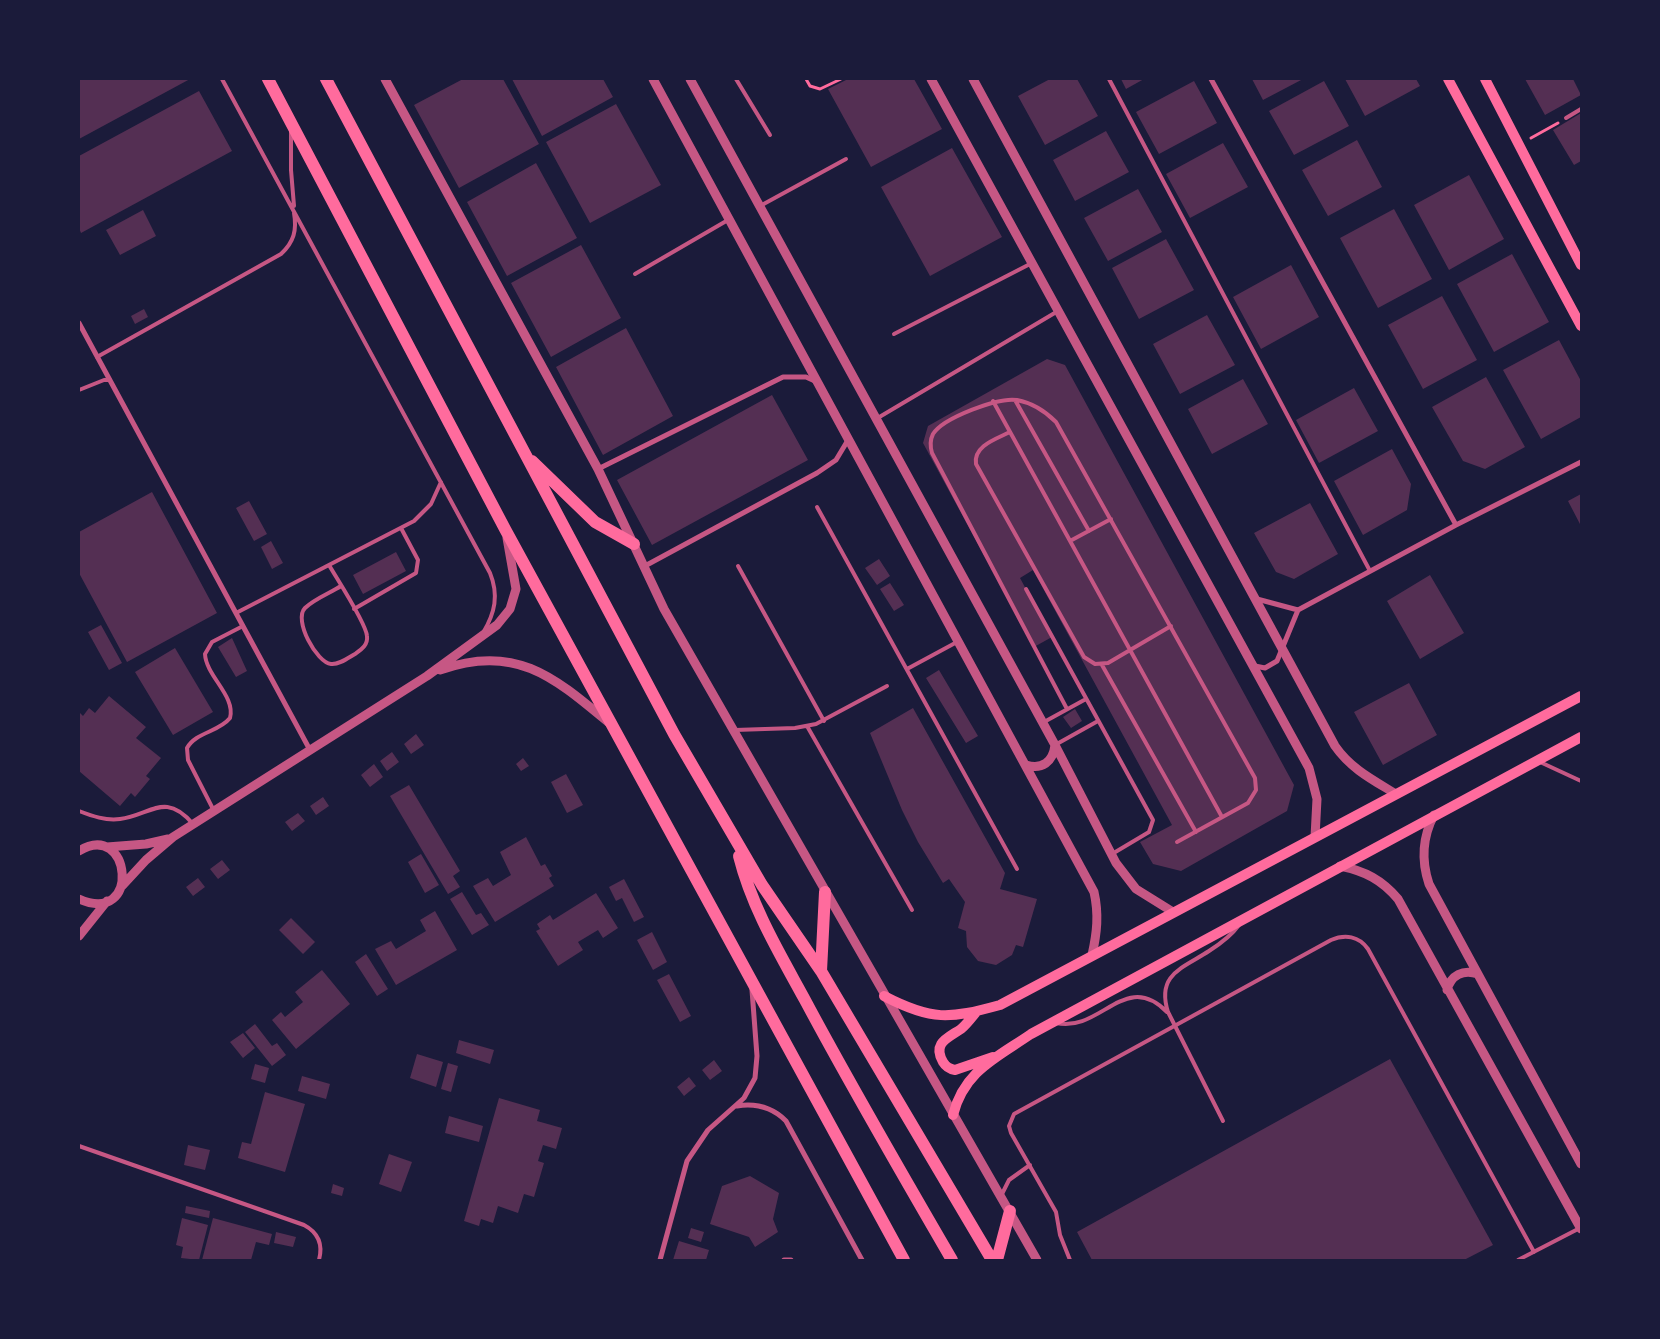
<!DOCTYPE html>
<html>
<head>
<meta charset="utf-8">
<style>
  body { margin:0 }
  #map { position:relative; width:1660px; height:1339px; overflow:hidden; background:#1b1b3a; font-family:"Asap Condensed",sans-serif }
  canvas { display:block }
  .frame { position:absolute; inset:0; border:80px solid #1b1b3a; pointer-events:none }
</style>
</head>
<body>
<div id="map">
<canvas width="1660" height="1339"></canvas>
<div class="frame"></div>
</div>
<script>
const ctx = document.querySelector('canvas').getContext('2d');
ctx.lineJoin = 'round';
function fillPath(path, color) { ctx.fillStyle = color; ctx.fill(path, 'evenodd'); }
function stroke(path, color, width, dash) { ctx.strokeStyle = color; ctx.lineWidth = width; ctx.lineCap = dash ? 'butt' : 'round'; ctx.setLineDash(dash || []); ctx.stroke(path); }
fillPath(new Path2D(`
  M 79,79 L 190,79 L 79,139 Z
  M 463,79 L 503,79 L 539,144 L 459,188 L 414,105 Z
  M 512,79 L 603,79 L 613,97 L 542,136 Z
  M 848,79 L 914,79 L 942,129 L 871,167 L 828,89 Z
  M 1050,79 L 1077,79 L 1098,116 L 1045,145 L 1018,96 Z
  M 1121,79 L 1144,79 L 1126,89 Z
  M 1252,79 L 1303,79 L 1263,100 Z
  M 1345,79 L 1416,79 L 1420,86 L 1365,116 Z
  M 1525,79 L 1573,79 L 1581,95 L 1545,115 Z
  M 1194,81 L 1217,123 L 1159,154 L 1136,112 Z
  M 1324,81 L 1349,126 L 1294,155 L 1269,111 Z
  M 199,91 L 232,151 L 81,233 L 79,228 L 79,156 Z
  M 616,104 L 661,185 L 590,223 L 546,142 Z
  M 1581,113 L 1581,161 L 1574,165 L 1553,130 Z
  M 1106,131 L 1129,172 L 1075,201 L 1053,160 Z
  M 1357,140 L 1382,187 L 1328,216 L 1302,170 Z
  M 1223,143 L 1248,187 L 1190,218 L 1166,174 Z
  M 952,148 L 1002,237 L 930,276 L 881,187 Z
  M 536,163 L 577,238 L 507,276 L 467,202 Z
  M 1469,175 L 1504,239 L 1449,270 L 1414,205 Z
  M 1138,189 L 1162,232 L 1108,261 L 1084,218 Z
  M 1394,209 L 1432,279 L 1378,308 L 1340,238 Z
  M 143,210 L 156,236 L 120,255 L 106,230 Z
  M 1166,239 L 1194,290 L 1139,319 L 1112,268 Z
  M 581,245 L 621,318 L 551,357 L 511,283 Z
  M 1512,254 L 1549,322 L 1494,352 L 1457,284 Z
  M 1291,265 L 1319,317 L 1261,349 L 1233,297 Z
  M 1442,296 L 1477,360 L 1423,389 L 1388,325 Z
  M 144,309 L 148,317 L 135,324 L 131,316 Z
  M 1207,315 L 1235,365 L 1180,394 L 1153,344 Z
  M 626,328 L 673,416 L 603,455 L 556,367 Z
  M 1559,340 L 1581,381 L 1581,417 L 1541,439 L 1503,370 Z
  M 1047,359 L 1065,365 L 1294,785 L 1287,811 L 1181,871 L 1153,864 L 1140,842 L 1172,825 L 1033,570 L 1020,578 L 1052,637 L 1034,647 L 923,443 L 928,426 Z
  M 1486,377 L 1525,447 L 1485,469 L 1463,461 L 1432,407 Z
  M 1243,379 L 1268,424 L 1212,454 L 1188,409 Z
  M 1354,388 L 1378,431 L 1319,463 L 1296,420 Z
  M 772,395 L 808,460 L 652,545 L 617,480 Z
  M 1392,449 L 1411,484 L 1407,510 L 1363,535 L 1334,481 Z
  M 152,492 L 217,613 L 127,662 L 79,573 L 79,532 Z
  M 1581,494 L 1581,526 L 1568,501 Z
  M 249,501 L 267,534 L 254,541 L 236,508 Z
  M 1310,503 L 1338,554 L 1294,579 L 1276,572 L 1254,533 Z
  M 271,541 L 283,563 L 272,569 L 261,547 Z
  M 396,552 L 406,571 L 363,594 L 353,575 Z
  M 879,559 L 890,576 L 877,585 L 865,568 Z
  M 1430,575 L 1464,633 L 1420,659 L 1387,601 Z
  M 890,583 L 904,605 L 894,611 L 880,589 Z
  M 101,625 L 122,663 L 109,670 L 88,632 Z
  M 232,638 L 247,671 L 236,677 L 218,647 Z
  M 175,648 L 213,712 L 173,735 L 135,672 Z
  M 939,670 L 978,736 L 966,743 L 926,678 Z
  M 1409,683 L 1437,735 L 1383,765 L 1354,712 Z
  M 109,696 L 146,727 L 136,738 L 161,758 L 146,776 L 150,779 L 135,797 L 131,793 L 120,806 L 79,771 L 79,712 L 83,716 L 89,708 L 95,713 Z
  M 913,708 L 1005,873 L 1000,889 L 1037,899 L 1023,947 L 1016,945 L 1012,955 L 996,965 L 978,961 L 967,947 L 966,931 L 958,928 L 965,902 L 949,879 L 943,883 L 918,842 L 902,810 L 870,733 Z
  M 1075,709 L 1082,721 L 1071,728 L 1063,717 Z
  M 416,734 L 424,745 L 411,754 L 404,744 Z
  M 392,752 L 399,762 L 387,771 L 380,761 Z
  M 523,758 L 529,766 L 521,771 L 516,764 Z
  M 374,764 L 383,777 L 370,787 L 361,775 Z
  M 566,774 L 583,805 L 567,813 L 551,782 Z
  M 409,785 L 460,871 L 453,876 L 460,887 L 448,894 L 390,796 Z
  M 323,797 L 329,806 L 316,815 L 310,806 Z
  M 298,813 L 305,821 L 292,831 L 285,822 Z
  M 526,837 L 541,866 L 545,864 L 552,876 L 549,878 L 554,886 L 495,922 L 473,886 L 488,878 L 493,886 L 511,875 L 500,852 Z
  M 421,854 L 439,885 L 425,893 L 408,862 Z
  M 222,860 L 230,870 L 218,879 L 210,869 Z
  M 198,878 L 205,887 L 193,896 L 186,887 Z
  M 624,879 L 644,917 L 634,922 L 622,898 L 616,901 L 609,887 Z
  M 462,892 L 476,915 L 481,913 L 489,925 L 472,935 L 450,899 Z
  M 596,893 L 618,928 L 603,938 L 598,930 L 578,942 L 583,950 L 558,966 L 536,931 L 540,929 L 537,924 L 550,915 L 553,920 Z
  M 435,911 L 457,950 L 396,985 L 375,949 L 391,941 L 396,949 L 426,931 L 420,920 Z
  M 291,918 L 315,942 L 303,954 L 279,930 Z
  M 652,932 L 667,962 L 653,970 L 637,940 Z
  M 366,954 L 388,989 L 377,996 L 355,962 Z
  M 322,970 L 350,1004 L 296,1049 L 272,1020 L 281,1012 L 285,1017 L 303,1002 L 295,992 Z
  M 669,974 L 691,1016 L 680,1022 L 657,980 Z
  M 255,1024 L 272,1046 L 277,1043 L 286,1055 L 272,1066 L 245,1032 Z
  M 243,1033 L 255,1048 L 243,1058 L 230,1042 Z
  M 459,1040 L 494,1050 L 490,1064 L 456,1053 Z
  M 417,1054 L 443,1062 L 436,1087 L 410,1078 Z
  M 1390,1059 L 1493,1245 L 1464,1260 L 1092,1260 L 1077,1232 Z
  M 714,1060 L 722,1071 L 710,1080 L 702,1070 Z
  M 448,1063 L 458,1066 L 451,1092 L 441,1089 Z
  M 255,1064 L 269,1068 L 265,1083 L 251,1079 Z
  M 302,1076 L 330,1084 L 326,1099 L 298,1091 Z
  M 689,1077 L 696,1086 L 684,1096 L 677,1087 Z
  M 265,1092 L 305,1104 L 285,1172 L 238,1158 L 242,1142 L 251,1144 Z
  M 499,1098 L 540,1110 L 537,1121 L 562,1128 L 556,1149 L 543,1145 L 538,1161 L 544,1163 L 534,1197 L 524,1194 L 518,1213 L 498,1206 L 493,1223 L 481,1219 L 479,1226 L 464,1221 Z
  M 449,1116 L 483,1126 L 479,1142 L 445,1133 Z
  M 188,1145 L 210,1150 L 205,1170 L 184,1165 Z
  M 389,1154 L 412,1162 L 401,1192 L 379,1184 Z
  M 750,1176 L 779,1193 L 773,1219 L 778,1232 L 755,1247 L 749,1237 L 710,1224 L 722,1186 Z
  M 333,1184 L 344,1188 L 342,1196 L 331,1193 Z
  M 186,1206 L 210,1211 L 209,1218 L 185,1213 Z
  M 182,1218 L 208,1225 L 199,1260 L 181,1258 L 183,1247 L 176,1245 Z
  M 213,1218 L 272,1234 L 269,1245 L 256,1242 L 251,1260 L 202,1260 Z
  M 691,1228 L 704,1232 L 701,1242 L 688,1238 Z
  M 276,1232 L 296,1237 L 293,1247 L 274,1243 Z
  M 679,1241 L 709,1250 L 706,1260 L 673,1260 Z`), '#542f53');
stroke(new Path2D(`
  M 806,79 L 810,86 L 820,89 L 841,79
  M 1531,138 L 1558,123`), '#ff6b9d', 3);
stroke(new Path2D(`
  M 222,79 L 490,573 C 499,595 495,613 483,633
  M 736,79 L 770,135
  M 1109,79 L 1370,571
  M 1566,118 L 1581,109
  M 291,131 L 291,170 L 294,206
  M 760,206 L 846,159
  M 635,274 L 728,220
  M 894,334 L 1032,263
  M 97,357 L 281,254 C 294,242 297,230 294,213
  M 79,390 L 104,380 L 110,380
  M 1015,400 L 1089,531
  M 993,401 L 1222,817
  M 876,419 L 1058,311
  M 1010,432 C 996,439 973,446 976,464 L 1084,657 L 1095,664 L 1108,663 L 1171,626
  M 817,507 L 1017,869
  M 1070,541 L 1111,519
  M 329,565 C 337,579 366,623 367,636 C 368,645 362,649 355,654 C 348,658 339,665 331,664 C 317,663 293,620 305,608 C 314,599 330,593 341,586
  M 738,566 L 824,721
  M 1026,589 L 1153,820 L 1149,832 L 1112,854
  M 354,609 L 416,573 L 418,560 L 401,528
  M 236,613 L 414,521 L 431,504 L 441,482
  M 1102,665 L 1196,832
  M 907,669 L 957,642
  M 1067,709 L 932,453 C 930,446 930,440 933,434 C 943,418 998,397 1017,400 C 1033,403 1045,411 1056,422 L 1255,778 L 1256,790 L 1248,803 L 1177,842
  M 1044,722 L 1086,699
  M 807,726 L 912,910
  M 735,730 L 795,728 L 816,724 L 887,686
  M 1055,745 L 1098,721
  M 1540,762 L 1581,781
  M 79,811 C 92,816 106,821 120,819 C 151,815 165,791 193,824
  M 214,811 L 188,760 L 187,748 C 196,732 219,732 230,718 C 236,696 206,676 205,654 L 212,642 L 243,626
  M 1056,1023 C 1101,1033 1125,969 1167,1012
  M 1223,1121 L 1168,1012 C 1156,974 1183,968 1209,951 C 1220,944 1231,936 1239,925
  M 79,1146 L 304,1225 C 319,1233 323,1245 319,1260
  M 1001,1196 L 1009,1180 L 1030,1165
  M 1070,1260 L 1060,1235 L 1056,1212 L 1011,1133 L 1009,1126 L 1014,1114 L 1331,940 C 1345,934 1359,936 1368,949 L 1534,1252
  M 1518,1260 L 1580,1228`), '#c65784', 4);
stroke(new Path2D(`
  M 1211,79 L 1456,525
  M 79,323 L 310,750
  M 598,469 L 783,377 L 806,377 L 817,382
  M 643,567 L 817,473 L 836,460 L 848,440
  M 1257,599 L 1298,610
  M 1255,666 L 1265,668 L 1277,661 L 1298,610 L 1456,525 L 1581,462
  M 737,1106 C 756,1103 772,1107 786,1121 L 862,1260
  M 660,1260 L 687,1161 L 708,1130 L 744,1098 L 755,1078 L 757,1056 L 752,990
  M 784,1260 L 791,1260`), '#c65784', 5);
stroke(new Path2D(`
  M 385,79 L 598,469 L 664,609 L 1037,1260
  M 653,79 L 1094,892 C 1099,914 1097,933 1092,955
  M 690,79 L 1055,745 L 1116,863 L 1136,889 L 1173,912
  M 931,79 L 1309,768 L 1317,799 L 1315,837
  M 973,79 L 1335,746 C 1351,769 1373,780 1396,794
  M 440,670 C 515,643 554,677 608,722
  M 1026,765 C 1042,770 1053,762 1055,745
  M 1434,815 C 1422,838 1421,860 1429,884 L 1581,1164
  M 107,847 L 146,844 L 168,839
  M 79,851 C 131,819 142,927 79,899
  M 1340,866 C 1365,871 1382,880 1398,899 L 1581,1229
  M 122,886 L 146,860 L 173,837 L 427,676 L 497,625 L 510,609 L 516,589 L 507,538
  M 79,936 L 107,901
  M 1447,990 C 1451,975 1463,969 1478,974`), '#c65784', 9);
stroke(new Path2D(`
  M 1448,79 L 1581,326
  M 1485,79 L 1581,265
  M 884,996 C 932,1021 949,1019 1000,1005 L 1581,696
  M 977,1011 C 972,1017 967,1024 961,1029 C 948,1038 932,1043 943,1062 C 946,1067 949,1069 955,1070 L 993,1057
  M 953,1115 C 964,1071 996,1058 1031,1034 L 1581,737`), '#ff6b9d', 10);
stroke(new Path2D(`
  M 268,79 L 505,529 L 904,1260
  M 326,79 L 674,734 L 762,885 L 821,971 L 992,1260
  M 532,461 L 595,522 L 634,544
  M 739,856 C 752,908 780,954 805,1000 C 852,1088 902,1174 952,1260
  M 821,971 L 825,892
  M 997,1260 L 1010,1211`), '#ff6b9d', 12);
</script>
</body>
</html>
